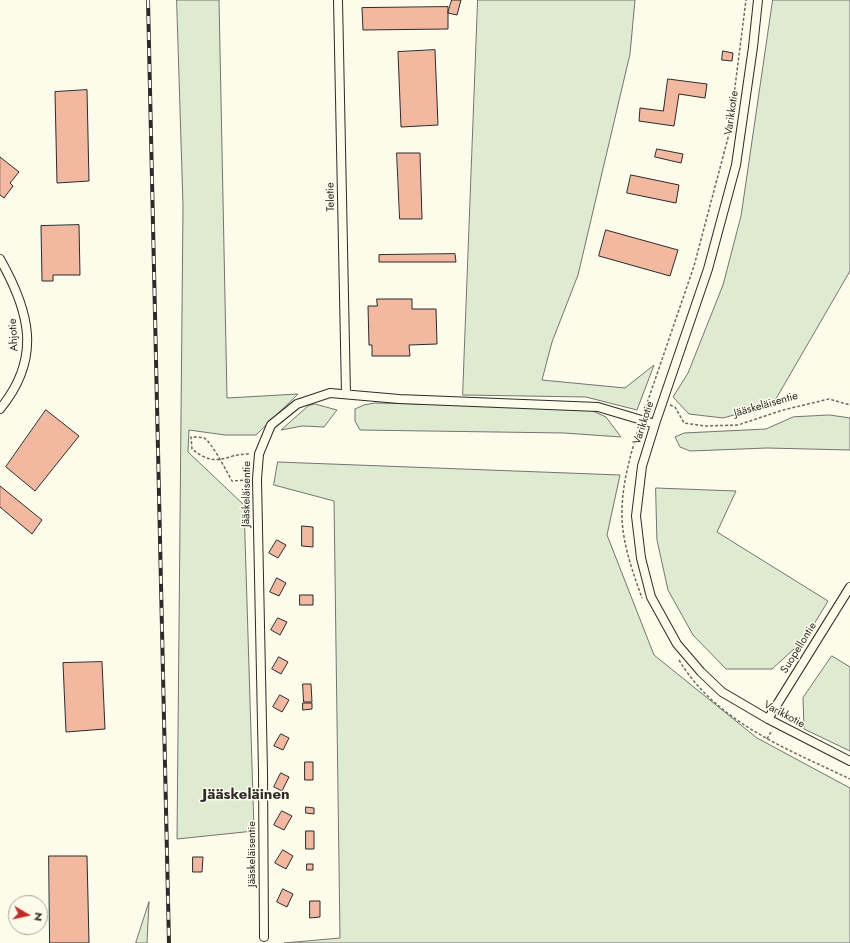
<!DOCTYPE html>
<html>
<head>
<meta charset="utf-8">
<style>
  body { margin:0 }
  #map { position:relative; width:850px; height:943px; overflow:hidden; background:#fdfbea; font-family:Jost,sans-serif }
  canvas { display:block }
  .north { position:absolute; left:8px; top:895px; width:40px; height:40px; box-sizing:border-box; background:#fdfbea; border:1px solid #a9a89e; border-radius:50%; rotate:99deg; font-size:11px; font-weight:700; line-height:16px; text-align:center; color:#2b2b2b }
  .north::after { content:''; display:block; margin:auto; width:14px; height:18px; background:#c62828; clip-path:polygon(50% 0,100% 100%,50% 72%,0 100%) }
</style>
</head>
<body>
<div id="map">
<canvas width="850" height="943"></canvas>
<div class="north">N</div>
</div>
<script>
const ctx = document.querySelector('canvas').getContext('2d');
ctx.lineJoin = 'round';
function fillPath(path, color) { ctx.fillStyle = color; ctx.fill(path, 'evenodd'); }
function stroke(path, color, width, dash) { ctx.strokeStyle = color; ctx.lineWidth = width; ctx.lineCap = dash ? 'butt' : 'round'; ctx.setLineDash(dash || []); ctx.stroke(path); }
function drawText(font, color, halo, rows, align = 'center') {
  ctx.font = font + ' Jost,sans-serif'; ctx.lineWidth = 3; ctx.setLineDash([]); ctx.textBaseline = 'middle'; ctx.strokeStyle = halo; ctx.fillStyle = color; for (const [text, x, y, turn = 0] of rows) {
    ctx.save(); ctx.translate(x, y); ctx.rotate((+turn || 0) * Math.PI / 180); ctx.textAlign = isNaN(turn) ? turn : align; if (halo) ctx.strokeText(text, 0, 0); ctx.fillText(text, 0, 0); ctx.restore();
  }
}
const green = new Path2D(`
  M 177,0 L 219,0 L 227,398 L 298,394 L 256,435 L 225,435 L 189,430 L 188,452 L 244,505 L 254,831 L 177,839 L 183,206 Z
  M 478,0 L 635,0 L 630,54 L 578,275 L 552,342 L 542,380 L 625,388 L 654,365 L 637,410 L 586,397 L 463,395 Z
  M 773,0 L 850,0 L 850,271 L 773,404 L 723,418 L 689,414 L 673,397 L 688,373 L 723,285 L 741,216 Z
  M 375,403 L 586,408 L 606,417 L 621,437 L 564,433 L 360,430 L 355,421 L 355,409 L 364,405 Z
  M 315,404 L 337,410 L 324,427 L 302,426 L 281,430 L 308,406 Z
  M 830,415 L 850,418 L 850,450 L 767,448 L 690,451 L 680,447 L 675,437 L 684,433 L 766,429 L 793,417 Z
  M 278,462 L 620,475 L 607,535 L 654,655 L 757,738 L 850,788 L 850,943 L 284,943 L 340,938 L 334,501 L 274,485 Z
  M 656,488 L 736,491 L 717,532 L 828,601 L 805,639 L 772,669 L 726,669 L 693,635 L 668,590 L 657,540 Z
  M 832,656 L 850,667 L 850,751 L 804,729 L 803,698 Z
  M 149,902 L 147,943 L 136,943 Z`);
fillPath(green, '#deebd1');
stroke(green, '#74746e', 1);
const building = new Path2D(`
  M 452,0 L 461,0 L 457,15 L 448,13 Z
  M 448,7 L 448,29 L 363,30 L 362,8 Z
  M 435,50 L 438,125 L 401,127 L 398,52 Z
  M 723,51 L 733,53 L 732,61 L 722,60 Z
  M 668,79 L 707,84 L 705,98 L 679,94 L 674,126 L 639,121 L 640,108 L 663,111 Z
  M 87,90 L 89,181 L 57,183 L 55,92 Z
  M 657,149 L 683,154 L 681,163 L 655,157 Z
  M 397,153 L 420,153 L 422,219 L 400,219 Z
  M 0,157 L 19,172 L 10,183 L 13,186 L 4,198 L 0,195 Z
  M 631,175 L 679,185 L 676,203 L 627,193 Z
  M 79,225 L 80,275 L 53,275 L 53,281 L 42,281 L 41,226 Z
  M 606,230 L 678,250 L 670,276 L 599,256 Z
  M 455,254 L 456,262 L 379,262 L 379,255 Z
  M 377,299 L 412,299 L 412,309 L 436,309 L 437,344 L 409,345 L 410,356 L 372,356 L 372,345 L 369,345 L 368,306 L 377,306 Z
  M 46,410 L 79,436 L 35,491 L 6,467 Z
  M 0,486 L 42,520 L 32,534 L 0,507 Z
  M 302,526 L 313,527 L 313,547 L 302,546 Z
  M 277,540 L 286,545 L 278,558 L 269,553 Z
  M 277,578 L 286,583 L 279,596 L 270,592 Z
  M 300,595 L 313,595 L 313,605 L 300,605 Z
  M 278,618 L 287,622 L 280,635 L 271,630 Z
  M 279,657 L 288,662 L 281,674 L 272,669 Z
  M 102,662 L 105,729 L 66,732 L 63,663 Z
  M 303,684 L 311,684 L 312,702 L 304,702 Z
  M 280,695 L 289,700 L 282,712 L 273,707 Z
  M 303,703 L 312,703 L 312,709 L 303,710 Z
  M 281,734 L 289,738 L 283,750 L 274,746 Z
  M 305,762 L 313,762 L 313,780 L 305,780 Z
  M 281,773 L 289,777 L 282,791 L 274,787 Z
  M 306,807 L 314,808 L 314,814 L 306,813 Z
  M 282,811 L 292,816 L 284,830 L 274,825 Z
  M 306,831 L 314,831 L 314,849 L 306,849 Z
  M 283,850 L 293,856 L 286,869 L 275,863 Z
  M 49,856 L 87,856 L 89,943 L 50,943 Z
  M 193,857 L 203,857 L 202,872 L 193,872 Z
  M 307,864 L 313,864 L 313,870 L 307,870 Z
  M 283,889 L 293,894 L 287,907 L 277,902 Z
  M 310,901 L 320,901 L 320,917 L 310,918 Z`);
fillPath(building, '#f2b8a0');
stroke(building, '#2b2b2b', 1);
const minor = new Path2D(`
  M 338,0 L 346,394
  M 758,0 L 753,47 L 736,165 L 708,269 L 655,424 L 642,466 L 636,516 L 641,558 L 651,597 L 677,644 L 701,672 L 722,692 L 768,719 L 850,761
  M 0,259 C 30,312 42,358 0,409
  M 768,719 L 850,587
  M 264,937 L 263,772 L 257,479 L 259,454 L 271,425 L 297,404 L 330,393 L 399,399 L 598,407 L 655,424`);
stroke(minor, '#2b2b2b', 10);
stroke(new Path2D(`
  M 670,405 L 675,407 L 684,423 L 705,426 L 738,425 L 783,410 L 829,399 L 850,405
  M 644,412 L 694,266 L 729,134 L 746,0
  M 639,427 C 630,456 621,487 622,518 C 623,545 633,573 642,598
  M 248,480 L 232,481 C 227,472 211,441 204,438 C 201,437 195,437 191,437 L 192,449 C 218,470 225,453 251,454
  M 679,660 C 716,722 787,749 850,779
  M 767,739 L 772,730`), '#6a6964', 1.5, [3, 2]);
stroke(minor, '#fdfbea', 8);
const rail = new Path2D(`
  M 148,0 L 169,943`);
stroke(rail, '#2b2b2b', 4);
stroke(rail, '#fdfbea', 2.5, [8]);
drawText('11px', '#2b2b2b', '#fdfbea', [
  ["Varikkotie",732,113,-82],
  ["Teletie",331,197,-91],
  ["Ahjotie",14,335,-93],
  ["Jääskeläisentie",766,405,-16],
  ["Varikkotie",644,423,-72],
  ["Jääskeläisentie",247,494,-89],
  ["Suopellontie",799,648,-58],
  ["Varikkotie",784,715,28],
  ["Jääskeläisentie",252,854,-90]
]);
drawText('bold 15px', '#2b2b2b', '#fdfbea', [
  ["Jääskeläinen",246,795]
]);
</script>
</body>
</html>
